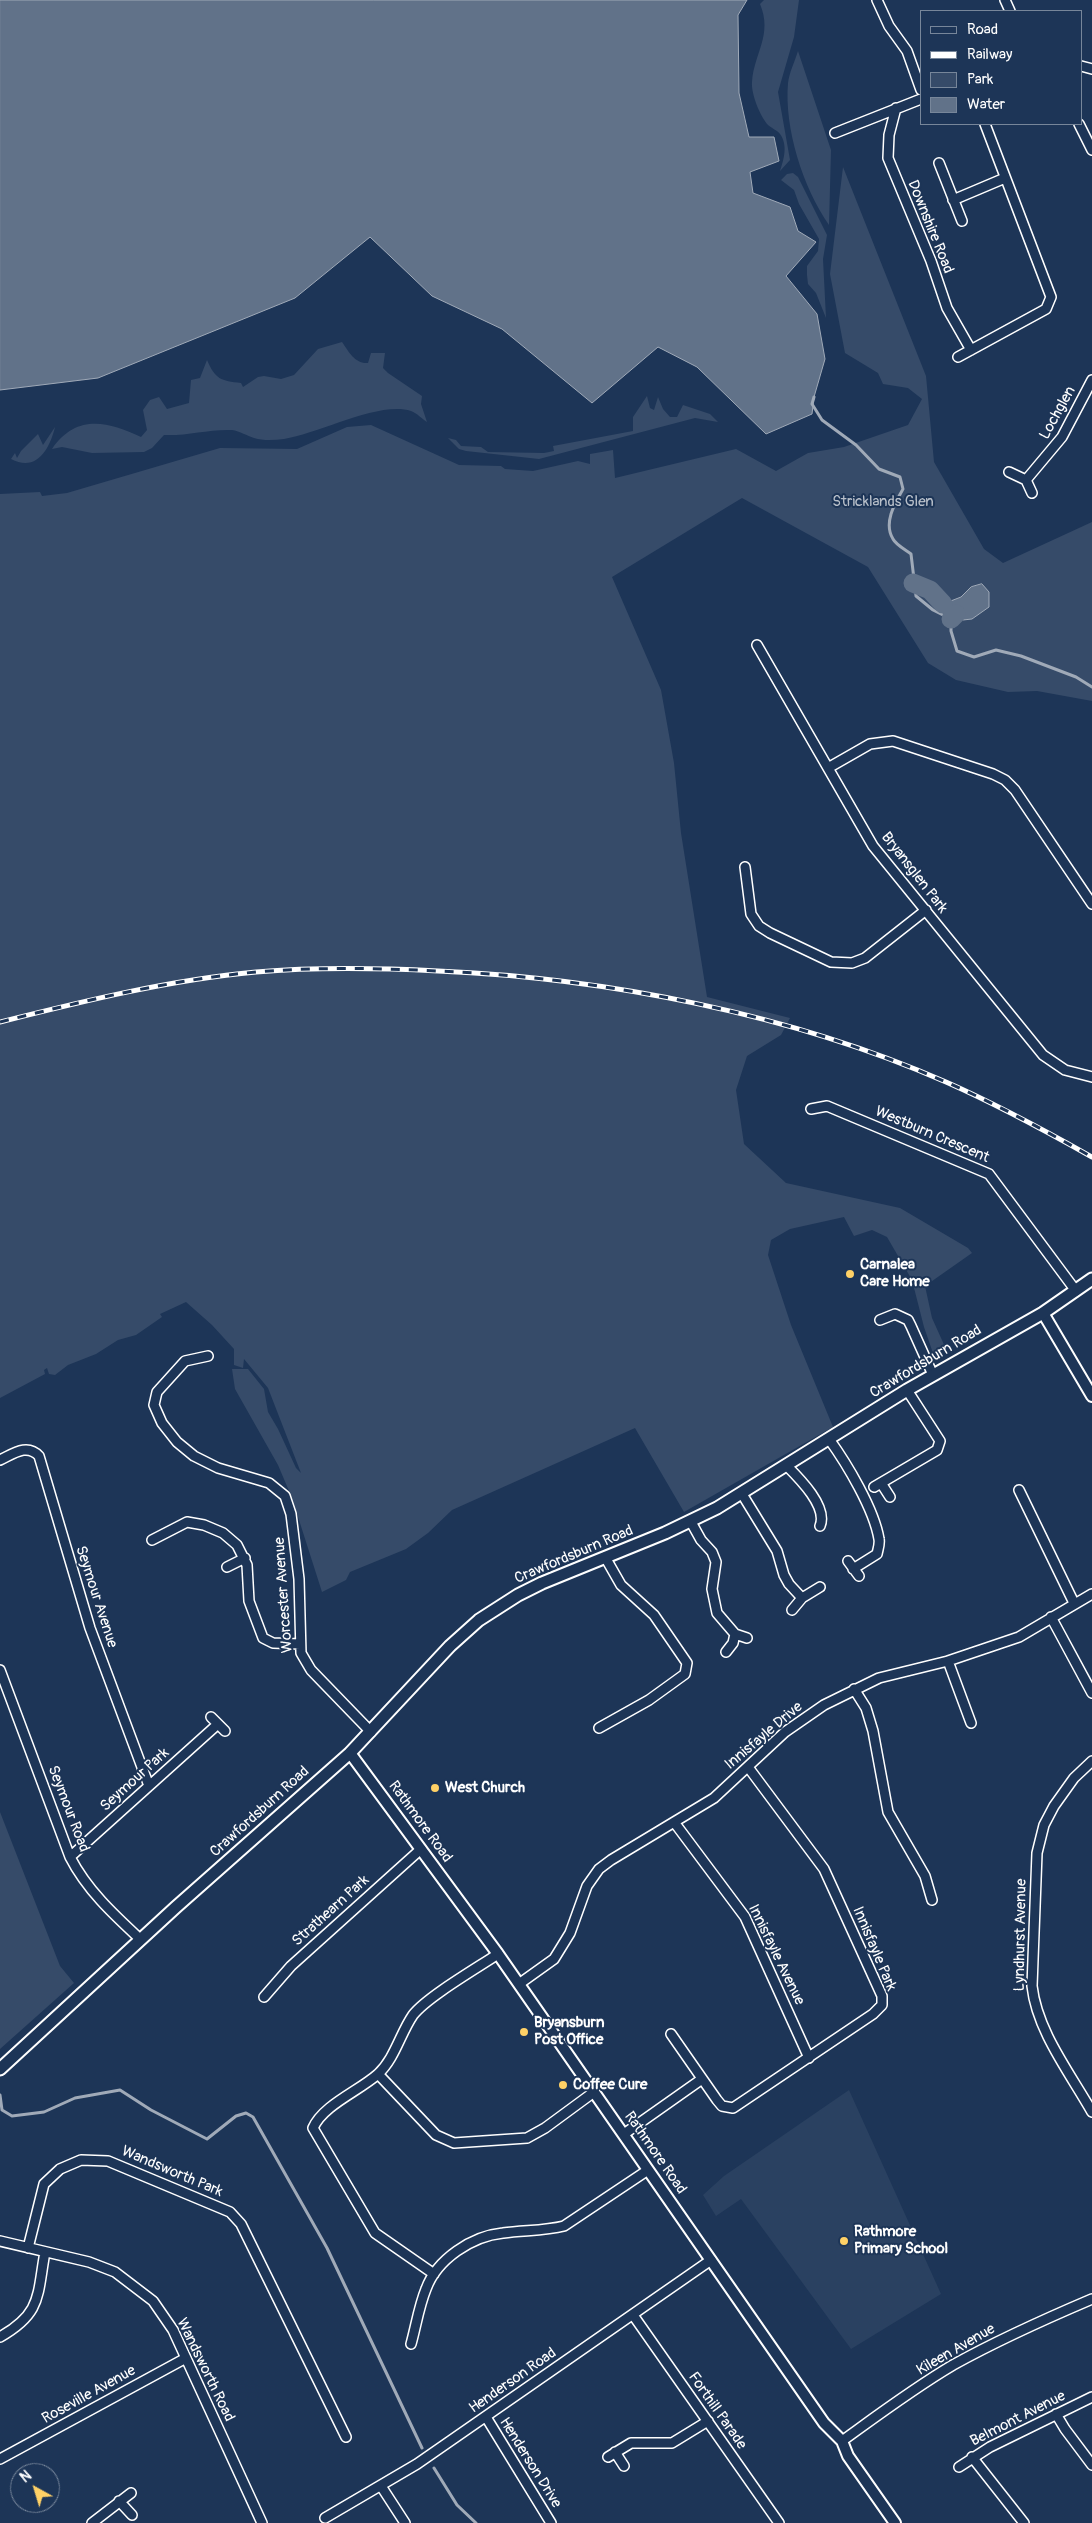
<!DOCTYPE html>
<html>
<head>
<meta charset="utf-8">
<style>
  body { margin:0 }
  #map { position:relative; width:1092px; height:2523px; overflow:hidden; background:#1d3557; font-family:Pangolin,sans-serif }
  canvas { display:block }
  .legend { position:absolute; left:920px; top:10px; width:162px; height:115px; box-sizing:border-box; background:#1d3557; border:1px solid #77869a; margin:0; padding:6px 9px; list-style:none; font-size:15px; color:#fff }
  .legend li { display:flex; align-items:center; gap:10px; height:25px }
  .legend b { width:25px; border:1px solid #77869a }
  .north { position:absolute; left:10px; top:2463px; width:50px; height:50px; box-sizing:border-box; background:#1d3557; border:1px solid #77869a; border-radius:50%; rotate:321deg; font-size:14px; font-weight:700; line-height:20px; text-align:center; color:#fff }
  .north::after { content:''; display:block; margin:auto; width:18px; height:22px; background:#ffd166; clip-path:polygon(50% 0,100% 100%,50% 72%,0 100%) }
</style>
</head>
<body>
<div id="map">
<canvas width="1092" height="2523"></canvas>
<ul class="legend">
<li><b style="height:6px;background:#1d3557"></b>Road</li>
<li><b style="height:6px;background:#fff"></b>Railway</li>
<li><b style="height:14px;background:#364b69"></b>Park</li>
<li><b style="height:14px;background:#617289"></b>Water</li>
</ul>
<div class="north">N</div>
</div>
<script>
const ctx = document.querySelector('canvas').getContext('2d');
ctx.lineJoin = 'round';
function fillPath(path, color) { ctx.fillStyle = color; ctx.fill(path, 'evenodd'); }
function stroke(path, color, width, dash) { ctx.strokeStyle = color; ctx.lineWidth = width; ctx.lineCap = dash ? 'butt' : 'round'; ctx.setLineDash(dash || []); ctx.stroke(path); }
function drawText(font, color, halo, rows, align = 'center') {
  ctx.font = font + ' Pangolin,sans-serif'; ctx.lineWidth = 4; ctx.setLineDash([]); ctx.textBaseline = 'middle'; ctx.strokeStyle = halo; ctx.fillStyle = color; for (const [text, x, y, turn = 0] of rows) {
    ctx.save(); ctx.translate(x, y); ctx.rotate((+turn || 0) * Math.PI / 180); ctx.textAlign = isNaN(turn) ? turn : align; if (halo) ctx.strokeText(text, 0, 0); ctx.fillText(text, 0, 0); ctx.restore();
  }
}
fillPath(new Path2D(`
  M 849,2090 L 941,2294 L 851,2349 L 741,2199 L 716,2216 L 703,2195 L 724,2176 Z`), '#2a4161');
fillPath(new Path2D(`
  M 764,0 L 799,0 L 794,37 L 778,92 L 790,160 L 780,171 C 784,159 788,145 780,134 C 777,130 771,128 768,125 C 760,116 751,94 752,82 C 754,53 773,35 760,4 Z
  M 798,51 L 831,150 L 829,225 C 803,188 784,128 788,83 C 789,73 795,61 798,51 Z
  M 843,167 L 926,376 L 934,462 L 984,549 L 1003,563 L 1092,522 L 1092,701 L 1037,691 L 1008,692 L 956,680 L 928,663 L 868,567 L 742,498 L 612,577 L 661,690 L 674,763 L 681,833 L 707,997 L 790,1018 L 781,1035 L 747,1056 L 736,1090 L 744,1144 L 786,1183 L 900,1208 L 968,1248 L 972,1253 L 925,1286 L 932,1318 L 946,1349 L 934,1356 L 924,1327 L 912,1280 L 887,1237 L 872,1230 L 854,1236 L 844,1217 L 790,1229 L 771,1240 L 768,1255 L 791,1325 L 833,1427 L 684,1512 L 635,1428 L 452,1510 L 428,1533 L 406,1549 L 350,1572 L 346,1580 L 322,1592 L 292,1498 L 278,1465 L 235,1389 L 232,1369 L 248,1369 L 264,1389 L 268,1412 L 278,1429 L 296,1468 L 301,1473 L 268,1388 L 244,1359 L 243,1368 L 234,1365 L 234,1349 L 212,1325 L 186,1302 L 160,1314 L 162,1317 L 136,1335 L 118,1340 L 96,1354 L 68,1365 L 55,1375 L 49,1374 L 47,1368 L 44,1370 L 45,1374 L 0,1398 L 0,494 L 40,492 L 42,496 L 67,493 L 220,448 L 297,449 L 347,427 L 371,425 L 459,465 L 501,466 L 505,469 L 533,471 L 578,461 L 590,464 L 590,454 L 613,450 L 615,478 L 736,449 L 776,471 L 808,453 L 844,447 L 908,425 L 922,399 L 908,388 L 883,384 L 878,373 L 845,353 L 830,274 Z
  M 793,173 L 798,177 L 827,235 L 823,259 L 826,318 L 816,293 L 808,284 L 807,275 L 807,266 L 818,251 L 819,239 L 799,204 L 794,190 L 781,180 L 787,174 Z
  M 342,342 C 349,352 355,364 368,363 L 371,353 L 385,353 L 383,368 L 388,373 L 422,396 L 421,404 L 427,422 C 422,419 417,413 411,411 C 378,401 319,434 284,439 C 274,440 264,441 254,438 C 247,436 240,431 232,430 C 209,429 187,436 164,435 L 152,448 L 144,452 L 92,453 L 62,447 L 52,449 C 76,414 107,421 141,437 L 147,430 L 143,410 L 150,400 L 159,397 L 167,409 L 189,403 L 191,380 L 200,378 L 207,360 C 215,379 221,381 241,383 L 243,387 L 258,377 L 264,376 L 281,379 L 294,375 L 318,349 Z
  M 647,396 L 650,408 L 654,410 L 658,397 L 663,409 L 670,417 L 677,417 L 683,405 L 710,414 L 718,422 L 695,418 L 539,459 L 466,451 L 459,449 L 448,438 L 456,440 L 461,446 L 481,447 L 488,452 L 544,453 L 554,451 L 553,446 L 633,431 L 633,417 Z
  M 55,427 C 50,448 37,473 11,459 L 15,453 L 17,458 L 21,451 L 38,434 L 43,445 Z
  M 0,1812 L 60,1966 L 74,1983 L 0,2049 Z`), '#364b69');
const water = new Path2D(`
  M 0,0 L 747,0 L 738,15 L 739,93 L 749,137 L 774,137 L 779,161 L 750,172 L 753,193 L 790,207 L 798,231 L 816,242 L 786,276 L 817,314 L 825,359 L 814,397 L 812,414 L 766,434 L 697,367 L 658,347 L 592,403 L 502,329 L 432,296 L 370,237 L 295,298 L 98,378 L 0,390 Z
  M 982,584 L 989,592 L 989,607 L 972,619 L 963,620 L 943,604 L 961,597 L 971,587 Z`);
fillPath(water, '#617289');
stroke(water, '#a0aab8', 1);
stroke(new Path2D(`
  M 814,397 L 812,404 L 822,420 L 856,445 L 879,469 L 900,477 L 903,489 C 895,503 883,523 893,539 C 896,545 906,550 911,554 L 916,596 L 933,610 L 951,619 L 951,631 L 957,651 L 974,657 L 996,650 L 1021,656 L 1076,677 L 1092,687
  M 0,2095 L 2,2110 L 12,2116 L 44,2112 L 75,2098 L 120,2090 L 151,2110 L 207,2139 L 236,2116 L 246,2113 L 253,2117 L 327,2248 L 422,2448
  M 434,2468 L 457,2505 L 476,2523`), '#a0aab8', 3);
stroke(new Path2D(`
  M 913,583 L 930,590 L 943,604
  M 951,619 L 956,614`), '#617289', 19);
const minor = new Path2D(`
  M 877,0 L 889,26 L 907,51 L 921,90
  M 1005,0 L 1010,11
  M 1081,66 L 1092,69
  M 896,108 L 889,135 L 888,158 L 931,261 L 947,308 L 971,350
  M 1079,124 L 1092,150
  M 835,133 L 921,99
  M 939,163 L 962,221
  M 953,200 L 1005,178
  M 958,357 L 1046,309 L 1051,297 L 985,124
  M 1009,472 L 1026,480 L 1032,493
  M 1026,480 L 1062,437 L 1092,380
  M 757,645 L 873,846 L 1043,1055 L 1065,1070 L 1092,1077
  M 828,768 L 870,744 L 893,741 L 993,774 L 1005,780 L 1015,790 L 1092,904
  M 745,867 L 751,914 L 759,926 L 770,933 L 831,962 L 852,963 L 865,958 L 926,910
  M 811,1109 L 827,1106 L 989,1174 L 1076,1291
  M 880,1320 L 895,1314 L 908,1320 L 911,1326 L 933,1375
  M 208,1356 L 185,1361 L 157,1392 L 154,1405 L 162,1423 L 177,1442 L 194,1456 L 218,1468 L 269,1483 L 285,1496 L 291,1514 L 299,1579 L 301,1653 L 311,1670 L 371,1732
  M 829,1439 C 847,1464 874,1509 879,1539 C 880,1544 878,1549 877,1554 L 853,1569
  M 0,1460 C 13,1454 27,1443 39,1456 L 90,1628 L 149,1786
  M 787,1466 C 800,1479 828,1507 820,1526
  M 881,1483 L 890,1497
  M 874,1487 L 937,1450 L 940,1441 L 907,1390
  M 1019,1490 L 1074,1603
  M 742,1494 L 777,1551 L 784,1575 L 789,1584 L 802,1598
  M 691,1522 L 701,1540 L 712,1552 L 716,1562 L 712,1589 L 717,1613 L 735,1634 L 733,1643 L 726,1652
  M 152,1540 L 187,1522 L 204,1525 L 223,1533 L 237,1545 L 247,1565 L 249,1601 L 263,1638 L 273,1643 L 300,1644
  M 848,1561 L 859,1576
  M 227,1567 L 245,1558
  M 792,1610 L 802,1598 L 820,1587
  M 1051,1617 L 1092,1693
  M 735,1634 L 747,1638
  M 948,1661 L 971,1723
  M 0,1670 L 70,1857 C 87,1890 113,1914 140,1939
  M 854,1689 L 866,1708 L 873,1731 L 888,1812 L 925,1876 L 932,1900
  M 211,1717 L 225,1731
  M 599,1728 L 649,1700 L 685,1674 L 687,1663 L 654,1615 L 621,1585 L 605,1557
  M 1092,1761 L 1074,1778 L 1054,1806 L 1044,1825 L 1037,1853 L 1032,1986 C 1037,2031 1070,2073 1092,2112
  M 674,1822 L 745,1917 L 809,2058
  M 70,1857 L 218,1724
  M 519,1984 L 554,1959 L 570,1933 L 587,1886 L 599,1869 L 611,1860 L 714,1798 L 785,1732 L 824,1705 L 879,1678 L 948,1661 L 1019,1637 L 1092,1594
  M 264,1997 L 291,1966 L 421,1849
  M 671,2034 L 717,2100 L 722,2106 L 733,2108 L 873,2014 L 882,2005 L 882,1996 L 824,1869 L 748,1767
  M 378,2074 L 436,2135 L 454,2143 L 527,2138 L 545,2128 L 594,2092
  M 624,2134 L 702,2079
  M 0,2241 L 89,2262 L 115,2272 L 153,2301 L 173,2330 L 262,2523
  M 28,2248 L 44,2184 L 60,2169 L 81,2160 L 108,2161 L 230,2212 L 241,2224 L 346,2437
  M 434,2274 L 375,2233 L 313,2128 C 323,2105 359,2091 378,2074 C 395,2058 400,2034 413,2015 C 427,1997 477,1968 498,1954
  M 633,2315 L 779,2523
  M 0,2337 C 42,2313 37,2296 45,2252
  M 411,2344 C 416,2326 419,2306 426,2289 C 437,2259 472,2236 503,2233 C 524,2230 544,2231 564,2226 L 648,2170
  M 1056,2414 L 1065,2429 L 1092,2465
  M 486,2417 L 551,2523
  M 842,2441 C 878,2415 914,2388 953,2365 C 998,2340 1045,2319 1092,2299
  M 615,2452 L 624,2466
  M 608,2457 L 631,2443 L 672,2443 L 708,2421
  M 972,2457 L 1024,2523
  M 0,2459 L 186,2358
  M 959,2467 L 990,2447 L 1092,2397
  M 381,2486 L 405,2523
  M 119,2501 L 132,2515
  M 325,2518 L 417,2464 L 711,2260
  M 92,2523 L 131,2493`);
const tertiary = new Path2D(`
  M 1043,1313 L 1092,1396
  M 350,1753 L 498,1954 L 824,2423 L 842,2441 L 848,2456 L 895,2523`);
const secondary = new Path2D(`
  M 0,2069 L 176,1907 L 350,1753 L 450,1646 L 479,1620 L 518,1595 L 542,1583 L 665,1533 L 717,1508 L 907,1390 L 1043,1313 L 1092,1279`);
stroke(minor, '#fff', 12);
stroke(tertiary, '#fff', 14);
stroke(secondary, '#fff', 15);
stroke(minor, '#1d3557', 9);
stroke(tertiary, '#1d3557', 10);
stroke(secondary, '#1d3557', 11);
const rail = new Path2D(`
  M 0,1022 C 84,1001 169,980 256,972 C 317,967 377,968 438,971 C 606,978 791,1014 946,1082 C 996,1104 1044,1130 1092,1157`);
stroke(rail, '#fff', 5);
stroke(rail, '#1d3557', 3, [9]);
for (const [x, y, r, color] of [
  [850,1274,5,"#ffd166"],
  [435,1788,5,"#ffd166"],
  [524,2032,5,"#ffd166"],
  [563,2085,5,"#ffd166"],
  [844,2241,5,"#ffd166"]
]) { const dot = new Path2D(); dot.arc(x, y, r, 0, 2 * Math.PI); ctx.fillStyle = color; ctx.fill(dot); stroke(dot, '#1d3557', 2); }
drawText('15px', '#fff', '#1d3557', [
  ["Downshire Road",930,227,68],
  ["Lochglen",1058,413,-61],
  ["Bryansglen Park",914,873,52],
  ["Westburn Crescent",932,1135,23],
  ["Crawfordsburn Road",926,1362,-31],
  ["Crawfordsburn Road",574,1555,-23],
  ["Worcester Avenue",284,1595,-94],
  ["Seymour Avenue",96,1597,72],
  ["Innisfayle Drive",764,1736,-40],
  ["Seymour Park",135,1780,-42],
  ["Seymour Road",68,1809,69],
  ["Crawfordsburn Road",260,1812,-42],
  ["Rathmore Road",420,1822,54],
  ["Strathearn Park",331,1911,-42],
  ["Lyndhurst Avenue",1021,1935,-89],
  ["Innisfayle Park",874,1949,67],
  ["Innisfayle Avenue",776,1955,64],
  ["Rathmore Road",655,2153,55],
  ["Wandsworth Park",172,2172,23],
  ["Kileen Avenue",956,2350,-30],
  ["Wandsworth Road",205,2370,64],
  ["Henderson Road",513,2381,-35],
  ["Roseville Avenue",89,2395,-29],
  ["Forthill Parade",717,2411,55],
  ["Belmont Avenue",1018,2419,-27],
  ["Henderson Drive",530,2463,58]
]);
drawText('15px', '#b9c0ca', '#1d3557', [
  ["Stricklands Glen",883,502]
]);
drawText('bold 15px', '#fff', '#1d3557', [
  ["Carnalea",860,1265],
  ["Care Home",860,1282],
  ["West Church",445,1788],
  ["Bryansburn",534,2023],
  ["Post Office",534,2040],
  ["Coffee Cure",573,2085],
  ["Rathmore",854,2232],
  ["Primary School",854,2249]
], 'left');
</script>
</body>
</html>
